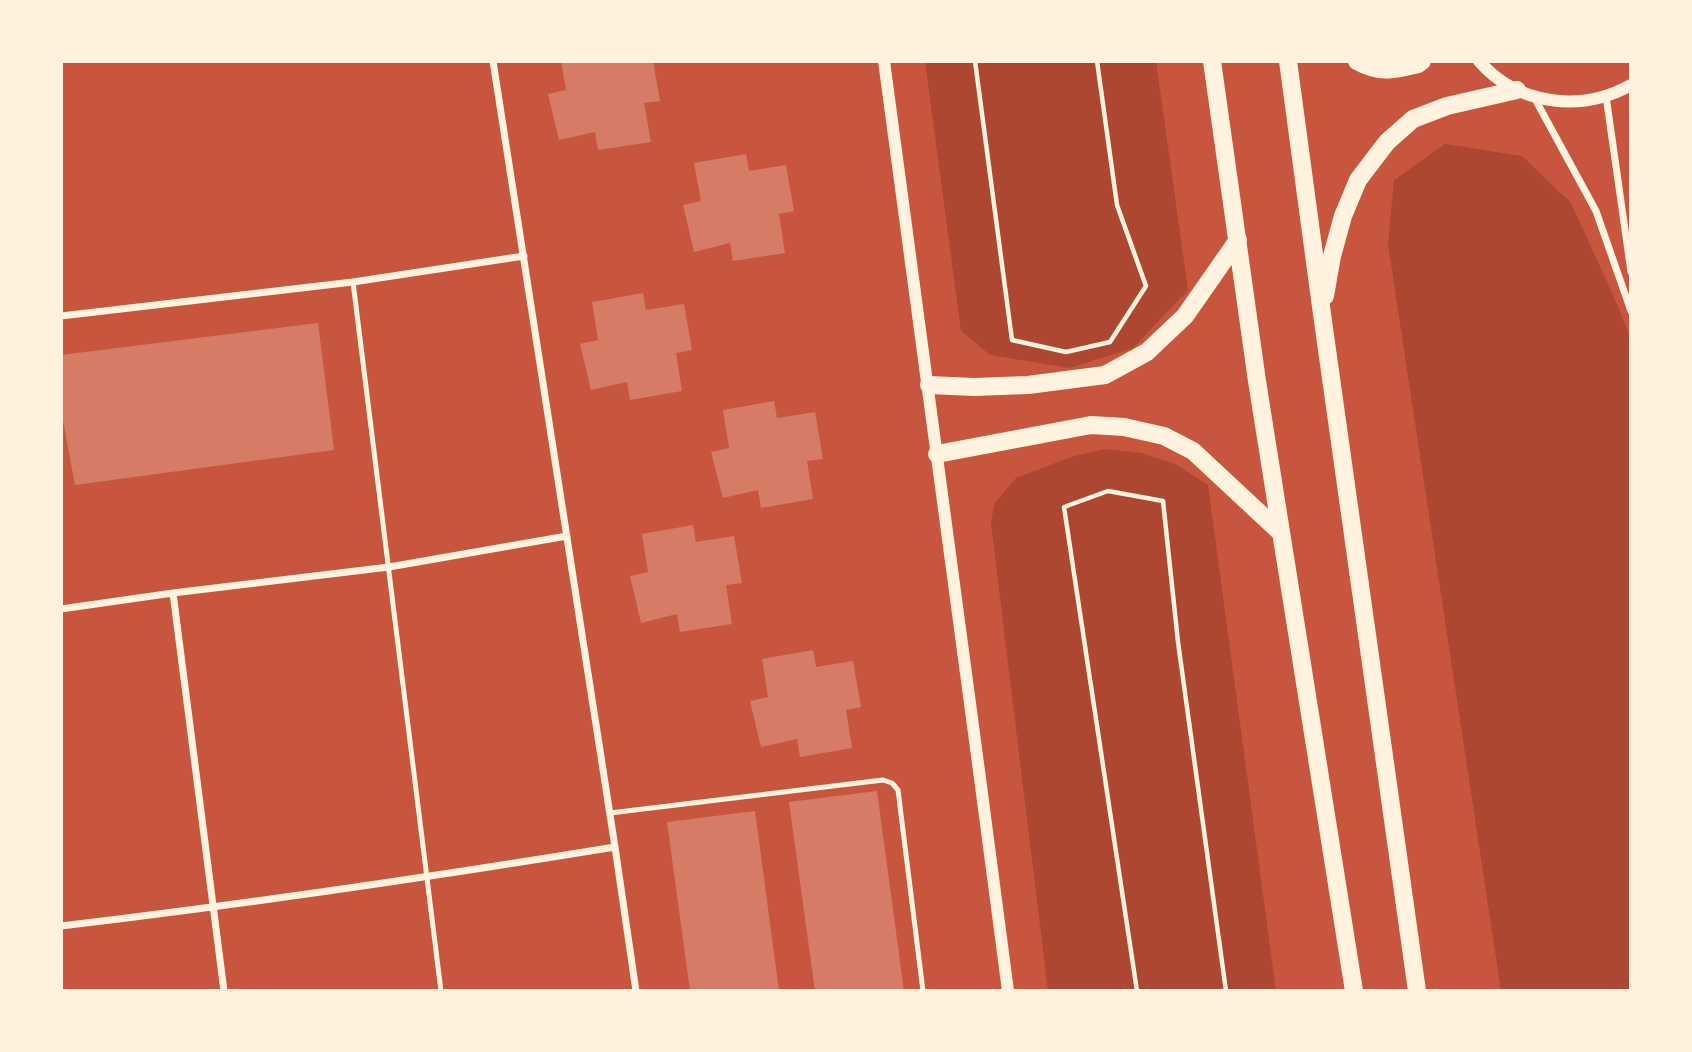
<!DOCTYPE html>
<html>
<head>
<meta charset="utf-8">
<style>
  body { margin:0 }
  #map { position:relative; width:1692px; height:1052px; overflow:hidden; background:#c8553d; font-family:Cabin,sans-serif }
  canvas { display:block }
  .frame { position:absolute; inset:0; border:63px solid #fff3e0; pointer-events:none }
</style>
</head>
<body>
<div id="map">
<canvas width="1692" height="1052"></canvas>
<div class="frame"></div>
</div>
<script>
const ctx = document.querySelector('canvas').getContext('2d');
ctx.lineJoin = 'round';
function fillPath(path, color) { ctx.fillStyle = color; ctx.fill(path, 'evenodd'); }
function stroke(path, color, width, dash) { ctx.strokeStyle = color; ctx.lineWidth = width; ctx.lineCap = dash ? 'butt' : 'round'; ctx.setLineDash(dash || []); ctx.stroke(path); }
fillPath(new Path2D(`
  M 925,61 L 1156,61 L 1188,290 L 1133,348 L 1070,368 L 990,355 L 961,331 Z
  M 1445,144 L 1522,156 L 1571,203 L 1617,304 L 1631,339 L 1631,991 L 1501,991 L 1388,244 L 1394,180 Z
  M 1105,449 L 1141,453 L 1175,464 L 1208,485 L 1276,991 L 1048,991 L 991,524 L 994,504 L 1016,478 L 1074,456 Z`), '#ae4732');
fillPath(new Path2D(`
  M 561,61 L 653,61 L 660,101 L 644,103 L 651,142 L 598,150 L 595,132 L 559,140 L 548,94 L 566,90 Z
  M 746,154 L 749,171 L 786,165 L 794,211 L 779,214 L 785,253 L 733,261 L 730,243 L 694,252 L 683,205 L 701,201 L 694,163 Z
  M 643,293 L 646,310 L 684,304 L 692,350 L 676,353 L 682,391 L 630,400 L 627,382 L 591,390 L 580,344 L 598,340 L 592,302 Z
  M 318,323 L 334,450 L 75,485 L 61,410 L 61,355 Z
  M 774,401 L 777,418 L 815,412 L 823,459 L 807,461 L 813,499 L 761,508 L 758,490 L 723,498 L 711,452 L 729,448 L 723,410 Z
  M 693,525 L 696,542 L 734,536 L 742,583 L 726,585 L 732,624 L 680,632 L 677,614 L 641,623 L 630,576 L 648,572 L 642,534 Z
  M 813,650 L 816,667 L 853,661 L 861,707 L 846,710 L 852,748 L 800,757 L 797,739 L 761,747 L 750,701 L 768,697 L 762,659 Z
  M 877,791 L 904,991 L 815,991 L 789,802 Z
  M 755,811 L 779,991 L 690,991 L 667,822 Z`), '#d67c66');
stroke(new Path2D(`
  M 975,61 L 1012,340 L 1066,352 L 1110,342 L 1146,286 L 1117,205 L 1097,61
  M 1137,991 L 1064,507 L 1108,491 L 1163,501 L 1178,642 L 1226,991`), '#fff3e0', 4.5);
stroke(new Path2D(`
  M 353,282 L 441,991
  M 610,813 L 883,780 L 892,783 L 898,790 L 923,991`), '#fff3e0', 5);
stroke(new Path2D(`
  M 493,61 L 615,847 L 636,991
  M 1606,96 L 1631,272
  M 1534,97 L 1596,211 L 1631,311
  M 61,316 L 353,282 L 524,256
  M 173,593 L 224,991
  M 61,609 L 173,593 L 389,567 L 567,536
  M 61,926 C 247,904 431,877 615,847`), '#fff3e0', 7);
stroke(new Path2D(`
  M 884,61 C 927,371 967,681 1008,991
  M 1479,61 C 1517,105 1581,113 1631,85`), '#fff3e0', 12);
stroke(new Path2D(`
  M 1212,61 L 1257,381 L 1354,991
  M 1288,61 L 1322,314 L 1417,991
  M 1357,61 C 1381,74 1393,70 1418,64 L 1422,61
  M 1325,296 L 1332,256 L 1343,216 L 1358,180 L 1387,142 L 1413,119 L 1447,106 L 1517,90
  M 929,385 L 974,387 L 1028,385 L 1105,375 L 1147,352 L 1185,316 L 1238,240
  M 937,454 L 1091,425 L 1124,427 L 1164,436 L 1193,451 L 1281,533`), '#fff3e0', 18);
</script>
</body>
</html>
